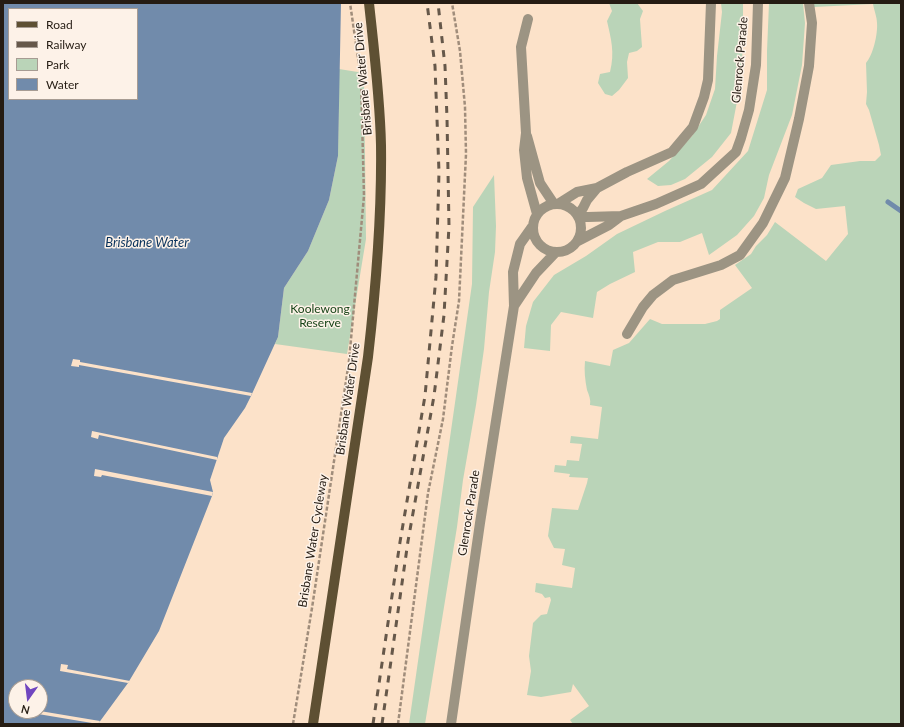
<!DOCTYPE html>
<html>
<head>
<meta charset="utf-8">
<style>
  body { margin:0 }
  #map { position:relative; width:904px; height:727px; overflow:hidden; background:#fce2c9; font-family:Lato,sans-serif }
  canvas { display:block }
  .frame { position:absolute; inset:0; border:4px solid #251c13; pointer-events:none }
  .legend { position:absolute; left:8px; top:8px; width:130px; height:92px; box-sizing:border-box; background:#fdf2e8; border:1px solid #a79c93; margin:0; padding:5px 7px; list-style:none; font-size:12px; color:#251c13 }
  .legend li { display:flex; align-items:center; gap:8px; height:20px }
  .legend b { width:20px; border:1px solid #a79c93 }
  .north { position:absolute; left:8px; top:679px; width:40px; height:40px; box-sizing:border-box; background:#fdf2e8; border:1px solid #a79c93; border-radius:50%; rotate:194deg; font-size:11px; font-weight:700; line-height:16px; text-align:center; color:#251c13 }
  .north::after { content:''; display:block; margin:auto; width:14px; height:18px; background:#7046bf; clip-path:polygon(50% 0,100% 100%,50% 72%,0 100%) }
</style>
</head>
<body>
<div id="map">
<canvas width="904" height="727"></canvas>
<div class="frame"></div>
<ul class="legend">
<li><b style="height:5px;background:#5e5033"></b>Road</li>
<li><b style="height:5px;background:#66584a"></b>Railway</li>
<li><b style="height:11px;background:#bad4b8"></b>Park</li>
<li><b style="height:11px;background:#718bab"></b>Water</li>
</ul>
<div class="north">N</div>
</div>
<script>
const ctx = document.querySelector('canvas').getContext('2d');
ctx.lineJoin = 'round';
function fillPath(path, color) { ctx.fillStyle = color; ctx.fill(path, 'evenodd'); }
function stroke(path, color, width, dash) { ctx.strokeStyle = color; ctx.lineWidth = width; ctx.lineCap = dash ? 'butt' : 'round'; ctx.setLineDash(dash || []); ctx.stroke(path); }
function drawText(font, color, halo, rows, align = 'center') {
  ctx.font = font + ' Lato,sans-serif'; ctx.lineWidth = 3; ctx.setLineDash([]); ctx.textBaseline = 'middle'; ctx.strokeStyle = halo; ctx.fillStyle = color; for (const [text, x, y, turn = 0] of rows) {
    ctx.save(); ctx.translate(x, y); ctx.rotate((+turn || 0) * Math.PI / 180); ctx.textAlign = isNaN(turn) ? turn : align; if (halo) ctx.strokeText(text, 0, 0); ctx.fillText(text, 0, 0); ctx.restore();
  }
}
fillPath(new Path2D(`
  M 609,3 L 637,3 L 643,11 L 640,19 L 642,47 L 637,51 L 629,53 L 627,62 L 628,78 L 619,90 L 612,96 L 605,94 L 598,83 L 600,74 L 610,72 C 615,52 611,39 607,21 L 612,11 Z
  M 721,3 L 743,3 L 743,47 L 739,91 L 731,133 L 712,157 L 685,179 L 671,185 L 658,186 L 647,179 L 669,161 L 692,136 L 706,115 L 715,89 L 717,56 L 722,12 Z
  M 769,3 L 803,3 L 805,23 L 802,65 L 792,115 L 769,175 L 764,198 L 754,216 L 737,235 L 709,255 L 702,233 L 680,242 L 658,242 L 633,252 L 635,272 L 610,284 L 597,292 L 593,318 L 561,312 L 551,325 L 550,351 L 524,348 L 526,326 L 533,302 L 554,275 L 586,256 L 617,234 L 665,211 L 712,190 L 748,151 L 767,90 L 767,51 Z
  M 814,3 L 901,3 L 901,724 L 573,724 L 570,720 L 589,706 L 573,684 L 571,692 L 541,697 L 527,695 L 531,671 L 529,656 L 533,623 L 541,615 L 547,614 L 551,600 L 550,597 L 545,598 L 542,594 L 535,592 L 536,583 L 572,588 L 575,568 L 562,565 L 565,549 L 554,548 L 548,536 L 552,508 L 578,510 L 587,483 L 588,478 L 569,477 L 570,474 L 554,472 L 555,465 L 566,466 L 567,460 L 579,461 L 582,444 L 570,443 L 571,436 L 598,439 L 602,407 L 590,405 C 591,400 589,395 587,390 C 585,380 584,370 585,361 L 610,366 L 613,350 L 629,343 L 650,319 L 662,324 L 705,324 L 717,321 L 720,319 L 720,310 L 752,288 L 735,265 L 751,254 L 756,246 L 767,235 L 775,222 L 826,261 L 848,234 L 845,206 L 816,209 L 804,203 L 795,197 L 798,189 L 822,178 L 831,165 L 860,161 L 875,161 L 881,155 L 879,145 L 869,110 L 866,104 L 867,92 L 866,63 C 873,55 878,34 877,23 C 877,17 874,10 873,4 L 814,7 Z
  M 339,69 L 364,73 L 366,239 L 347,354 L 275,344 L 278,337 L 284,288 L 308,251 L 329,200 L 338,156 Z
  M 494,175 L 496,226 L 495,252 L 489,292 L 484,349 L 476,405 L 463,480 L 457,527 L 425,724 L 409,724 L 472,284 L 473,207 Z`), '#bad4b8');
fillPath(new Path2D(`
  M 3,3 L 341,3 L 338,156 L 329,200 L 308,251 L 284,288 L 278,337 L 251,396 L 245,408 L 224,438 L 210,480 L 213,492 L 212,496 L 159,631 L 128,683 L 98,724 L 3,724 ZM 9,9 L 137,9 L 137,99 L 9,99 ZM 16,687 L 40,687 L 40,711 L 16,711 Z`), '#718bab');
fillPath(new Path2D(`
  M 73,359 L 80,360 L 80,362 L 252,393 L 251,396 L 79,365 L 79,367 L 71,366 Z
  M 92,431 L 217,457 L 217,460 L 99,435 L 98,439 L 91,437 Z
  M 95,469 L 213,492 L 212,496 L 102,475 L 101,477 L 94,476 Z
  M 61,664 L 68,665 L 67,669 L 130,681 L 128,683 L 60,671 Z
  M 20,711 L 40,711 L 100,721 L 98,724 Z`), '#fce2c9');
stroke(new Path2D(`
  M 888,202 L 901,211`), '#718bab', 5);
stroke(new Path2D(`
  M 293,724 L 312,608 L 349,361 L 364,196 L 361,78 L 350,3
  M 398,724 L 428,493 L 443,419 L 452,346 L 459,301 L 466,154 L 465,107 L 460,51 L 452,3`), '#a08d7b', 2.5, [4, 2]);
stroke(new Path2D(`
  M 528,19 L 521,47 L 526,133 L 524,150 L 527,178 L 537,214
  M 527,136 L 540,183 L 554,204
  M533 228a24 24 0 1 1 48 0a24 24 0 1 1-48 0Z
  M 558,204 L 577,192 L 597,188 L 627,172 L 672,152 L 693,127 L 704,97 L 708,80 L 711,3
  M 578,215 L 583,208 L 587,200 L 597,188
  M 578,216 L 588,217 L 621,216 L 656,204 L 701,184 L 736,152 L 741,138 L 749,110 L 756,65 L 758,3
  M 578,241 L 609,225 L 621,216
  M 514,306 L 536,273 L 555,253
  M 627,334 L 643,307 L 653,295 L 673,280 L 721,265 L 740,255 L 763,223 L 785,178 L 799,119 L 809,66 L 812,23 L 809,3
  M 451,724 L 480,523 L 514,306 L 513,272 L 520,244 L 532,227`), '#9c9483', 10);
stroke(new Path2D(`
  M 313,724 L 368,357 C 376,287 382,216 381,145 C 380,98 374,50 369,3`), '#5e5033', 10);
stroke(new Path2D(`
  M 373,724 L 400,542 L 425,396 L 436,277 L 439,172 L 435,66 L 427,3
  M 382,724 L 408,541 L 434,396 L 444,315 L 449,226 L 447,118 L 445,66 L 438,3`), '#66584a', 3, [7, 7]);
drawText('12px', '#251c13', '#fdf2e8', [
  ["Glenrock Parade",740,60,-85],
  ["Brisbane Water Drive",363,79,-95],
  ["Brisbane Water Drive",348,399,-82],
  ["Glenrock Parade",469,513,-81],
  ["Brisbane Water Cycleway",313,541,-81]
]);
drawText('12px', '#194519', '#fdf2e8', [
  ["Koolewong",320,309],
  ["Reserve",320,323]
]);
drawText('italic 13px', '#09325c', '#fdf2e8', [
  ["Brisbane Water",147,243]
]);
</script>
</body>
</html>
